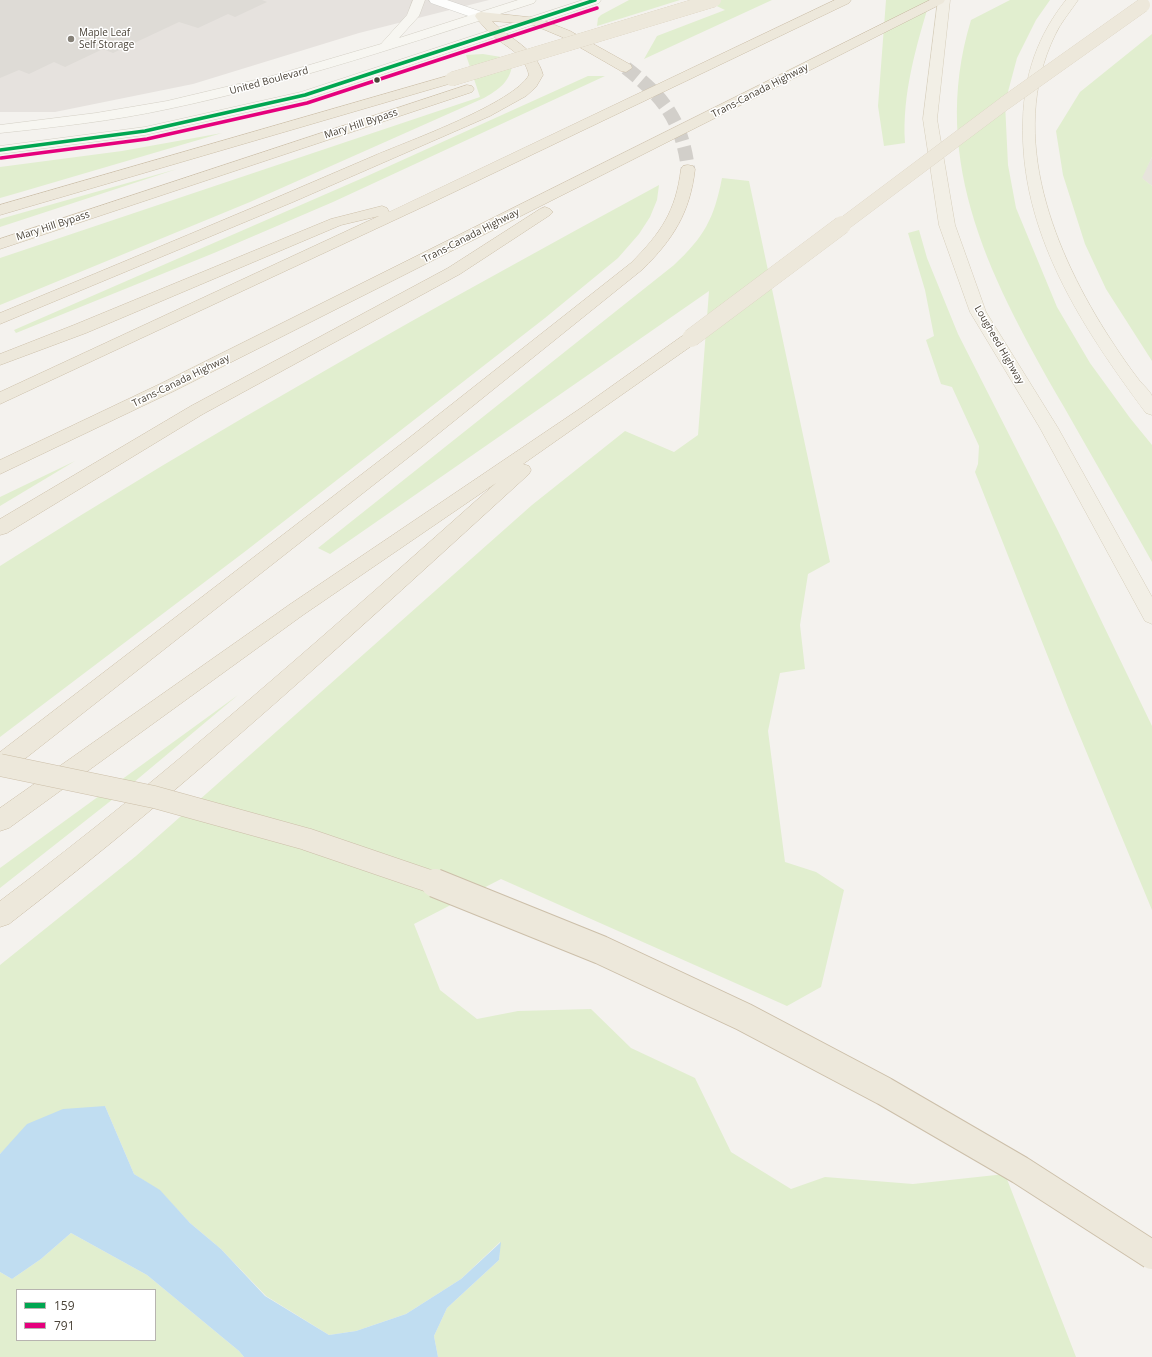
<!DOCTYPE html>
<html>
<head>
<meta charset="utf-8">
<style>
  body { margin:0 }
  #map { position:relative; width:1152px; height:1357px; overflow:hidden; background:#f4f2ee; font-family:"Open Sans",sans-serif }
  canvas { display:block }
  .legend { position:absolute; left:16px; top:1289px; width:140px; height:52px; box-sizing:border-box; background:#fff; border:1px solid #b7b4b0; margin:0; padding:5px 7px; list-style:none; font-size:12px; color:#4b4439 }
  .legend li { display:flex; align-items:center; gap:8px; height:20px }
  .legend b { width:20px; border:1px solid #b7b4b0 }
</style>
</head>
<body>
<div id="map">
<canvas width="1152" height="1357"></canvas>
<ul class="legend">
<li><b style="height:5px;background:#00a651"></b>159</li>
<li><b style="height:5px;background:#e5007d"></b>791</li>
</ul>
</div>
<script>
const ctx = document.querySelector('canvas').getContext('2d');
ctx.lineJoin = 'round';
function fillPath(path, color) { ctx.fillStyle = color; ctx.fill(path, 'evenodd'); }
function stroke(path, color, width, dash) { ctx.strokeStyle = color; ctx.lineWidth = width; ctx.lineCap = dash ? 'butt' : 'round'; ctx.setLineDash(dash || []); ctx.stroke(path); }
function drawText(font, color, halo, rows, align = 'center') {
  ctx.font = font + ' "Open Sans",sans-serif'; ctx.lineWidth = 3; ctx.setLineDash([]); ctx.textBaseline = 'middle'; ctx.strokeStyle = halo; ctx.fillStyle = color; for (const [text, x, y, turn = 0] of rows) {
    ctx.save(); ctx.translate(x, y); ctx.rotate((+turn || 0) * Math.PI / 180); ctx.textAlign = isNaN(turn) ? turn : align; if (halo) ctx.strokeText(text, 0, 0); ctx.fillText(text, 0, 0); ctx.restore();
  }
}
fillPath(new Path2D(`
  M 1152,157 L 1152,186 L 1141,178 Z`), '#e7e4dc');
fillPath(new Path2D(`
  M 0,0 L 489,0 L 359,33 L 193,84 L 55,112 L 0,112 Z`), '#e6e2de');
fillPath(new Path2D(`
  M 629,0 L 680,0 L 597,26 L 598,18 L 601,15 Z
  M 704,0 L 772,0 L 644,59 L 657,36 L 725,10 Z
  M 886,0 L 930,0 C 916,47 902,94 905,143 L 884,146 L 878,106 Z
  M 1010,0 L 1050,0 L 1036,20 L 1017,58 L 1005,103 L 1008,165 L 1016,208 L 1057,307 L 1090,363 L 1130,418 L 1152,445 L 1152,562 C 1123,510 1093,458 1064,407 C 994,285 927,164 971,20 Z
  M 1152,34 L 1152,157 L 1142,178 L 1152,186 L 1152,361 L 1106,289 L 1085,244 L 1063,175 L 1056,131 L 1080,92 Z
  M 483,54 L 501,57 L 512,65 C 510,82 498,90 484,98 L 250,202 L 0,305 L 0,258 L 480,97 L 466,55 Z
  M 588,76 L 605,76 L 333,202 L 214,253 L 16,333 L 14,330 L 365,177 Z
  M 222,133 L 21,192 L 0,198 L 0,167 L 122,151 Z
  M 177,169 L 0,227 L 0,219 Z
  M 722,178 L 749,181 L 830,562 L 808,574 L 800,625 L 805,669 L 780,673 L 768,731 L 785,862 L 816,872 L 844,890 L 821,987 L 787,1006 L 501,879 L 414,924 L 440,990 L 477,1019 L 518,1011 L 591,1009 L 631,1048 L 695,1078 L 731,1152 L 791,1189 L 825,1177 L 913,1184 L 1005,1174 L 1076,1357 L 438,1357 L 434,1336 L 447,1308 L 499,1260 L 500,1242 L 461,1279 L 406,1314 L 356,1331 L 329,1335 L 266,1296 L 221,1249 L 190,1223 L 160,1191 L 134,1174 L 105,1106 L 12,1142 L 0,1154 L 0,965 L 136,856 L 532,505 L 625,431 L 674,452 L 698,435 L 709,291 L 330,554 L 318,548 L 674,265 C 704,237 714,219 722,178 Z
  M 659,185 L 657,200 L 650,217 L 639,234 L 618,258 L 545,318 L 247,550 L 0,737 L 0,566 C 214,430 436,306 659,185 Z
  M 919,230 L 927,258 L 958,334 L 1058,531 L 1152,726 L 1152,910 L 1069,710 L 975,472 L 978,464 L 979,446 L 952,387 L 941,384 L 926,340 L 934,336 L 925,290 L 908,233 Z
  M 75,461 L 0,506 L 0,497 Z
  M 238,695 L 127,788 L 0,888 L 0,868 Z
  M 71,1233 L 147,1275 L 239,1351 L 244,1357 L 0,1357 L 0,1272 L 12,1279 L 41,1259 ZM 17,1290 L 155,1290 L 155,1340 L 17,1340 Z`), '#e1eecf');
fillPath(new Path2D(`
  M 105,1106 L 134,1174 L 160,1190 L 190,1223 L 221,1249 L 265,1296 L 329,1335 L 356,1331 L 406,1314 L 461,1279 L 501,1242 L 499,1260 L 447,1308 L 434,1336 L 438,1357 L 244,1357 L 239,1351 L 147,1275 L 71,1233 L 41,1259 L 12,1279 L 0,1272 L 0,1154 L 27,1124 L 63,1109 Z`), '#c0ddf1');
fillPath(new Path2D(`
  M 0,0 L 262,0 L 267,2 L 235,17 L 228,14 L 198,28 L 179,22 L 113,53 L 103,49 L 65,67 L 54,62 L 29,74 L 19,70 L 0,78 Z`), '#dedbd6');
stroke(new Path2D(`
  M 626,68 C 664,97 682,121 688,169`), '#d2cfca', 14, [14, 6]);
const street = new Path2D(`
  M 429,0 L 447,0 L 485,13 L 487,16 L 485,19 L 477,19 L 431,3 Z`);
const secondary = new Path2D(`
  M 413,0 L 425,0 L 419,16 L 399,38 L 518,0 L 536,0 L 534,3 C 413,42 292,83 168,109 C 113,121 56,127 0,133 L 0,125 L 96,113 L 167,101 L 272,76 L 357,51 L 381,44 L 407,15 Z
  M 583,0 L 601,0 L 599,3 L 310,98 L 145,135 L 0,154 L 0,146 L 145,127 L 301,92 Z`);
const primary = new Path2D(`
  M 938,0 L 950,0 L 937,119 L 955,225 L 986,312 L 1058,428 L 1152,597 L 1152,624 L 1145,621 L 1040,428 L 970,312 L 939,225 L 923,119 Z
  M 1066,0 L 1078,0 C 1070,12 1061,22 1055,35 C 1006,136 1055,254 1111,340 C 1120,354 1129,367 1139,380 C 1143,385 1150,391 1152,396 C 1152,401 1152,409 1152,415 L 1146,413 C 1082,327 1019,232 1023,120 C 1024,75 1038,35 1066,0 Z`);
const highway = new Path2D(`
  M 835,0 L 851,0 L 849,3 L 429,204 L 0,404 L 0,392 L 379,216 L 341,225 L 86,333 L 0,365 L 0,354 L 74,325 L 331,219 L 382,206 L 387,208 L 389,212 Z
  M 930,0 L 945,0 L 943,3 L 174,391 L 0,474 L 0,460 L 162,383 Z
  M 481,12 L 537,18 L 570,31 L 631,65 L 632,68 L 626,72 L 621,71 L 562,37 L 531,24 L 492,21 C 510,40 536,48 543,75 L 536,87 L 526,96 L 490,116 L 293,202 L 0,324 L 0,313 C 126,261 251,209 376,155 C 409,141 514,103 529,75 C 524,53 507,48 492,35 C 486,30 482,24 477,19 L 475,16 L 477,13 Z
  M 447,76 L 452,77 L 454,80 L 452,83 L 0,215 L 0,205 Z
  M 467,85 L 472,86 L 474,89 L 472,92 L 0,249 L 0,239 Z
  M 688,165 L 693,166 L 695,169 C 690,213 673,239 643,269 L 423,446 L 8,772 L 0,774 L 0,752 L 409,438 L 631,263 C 661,233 676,211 681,169 L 683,166 Z
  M 545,207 L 550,209 L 553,212 L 550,215 L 460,274 L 203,414 L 7,533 L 0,535 L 0,519 L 191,406 L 448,268 L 540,209 Z
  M 691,333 L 697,334 L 699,338 L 697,342 L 523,464 L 529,466 L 531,470 L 529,474 C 359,629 191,784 9,924 L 0,927 L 0,901 C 173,771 334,627 496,483 L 303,615 L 9,828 L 0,831 L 0,808 L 289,605 L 581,408 L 685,334 Z`);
stroke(street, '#d2d0cb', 1);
stroke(secondary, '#d3cfc5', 1);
stroke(primary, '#d6cebb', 1);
stroke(highway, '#ccbfa9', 1);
fillPath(street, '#fdfdfc');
fillPath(secondary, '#f7f6f1');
fillPath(primary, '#f2efe6');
fillPath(highway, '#ede8db');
const highwayBridgeFar3 = new Path2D(`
  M 452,79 L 714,0
  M 841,226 L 1005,103 L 1143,5`);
const highwayBridgeFar2 = new Path2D(`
  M 691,338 L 842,225`);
const highwayBridgeFar1 = new Path2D(`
  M 0,765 L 154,797 L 306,839 L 438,884`);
const highwayBridge = new Path2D(`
  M 435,883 L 601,950 L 744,1017 L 884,1091 L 1020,1170 L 1152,1255`);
stroke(highwayBridgeFar3, '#ccbfa9', 14, []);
stroke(highwayBridgeFar2, '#ccbfa9', 18, []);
stroke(highwayBridgeFar1, '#ccbfa9', 23, []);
stroke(highwayBridge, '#ccbfa9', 30, []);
stroke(highwayBridgeFar3, '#ede8db', 14);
stroke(highwayBridgeFar2, '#ede8db', 18);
stroke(highwayBridgeFar1, '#ede8db', 22);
stroke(highwayBridge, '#ede8db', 28);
stroke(new Path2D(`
  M 0,150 L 145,131 L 305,95 L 595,0`), '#00a651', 3.5);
stroke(new Path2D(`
  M 1,158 L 147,139 L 307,103 L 597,8`), '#e5007d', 3.5);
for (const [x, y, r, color] of [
  [71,39,4,"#868178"],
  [377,80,3.5,"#4b4439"]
]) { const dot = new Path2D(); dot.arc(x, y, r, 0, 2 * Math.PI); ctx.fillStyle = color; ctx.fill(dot); stroke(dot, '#fff', 1.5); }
drawText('10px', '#4b4439', '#fff', [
  ["Maple Leaf",79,33],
  ["Self Storage",79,45]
], 'left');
drawText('10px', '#4b4439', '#fff', [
  ["United Boulevard",269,81,-15],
  ["Trans-Canada Highway",760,91,-27],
  ["Mary Hill Bypass",361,124,-18],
  ["Mary Hill Bypass",53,226,-18],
  ["Trans-Canada Highway",471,236,-27],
  ["Lougheed Highway",999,345,60],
  ["Trans-Canada Highway",181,381,-26]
]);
</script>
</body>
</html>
